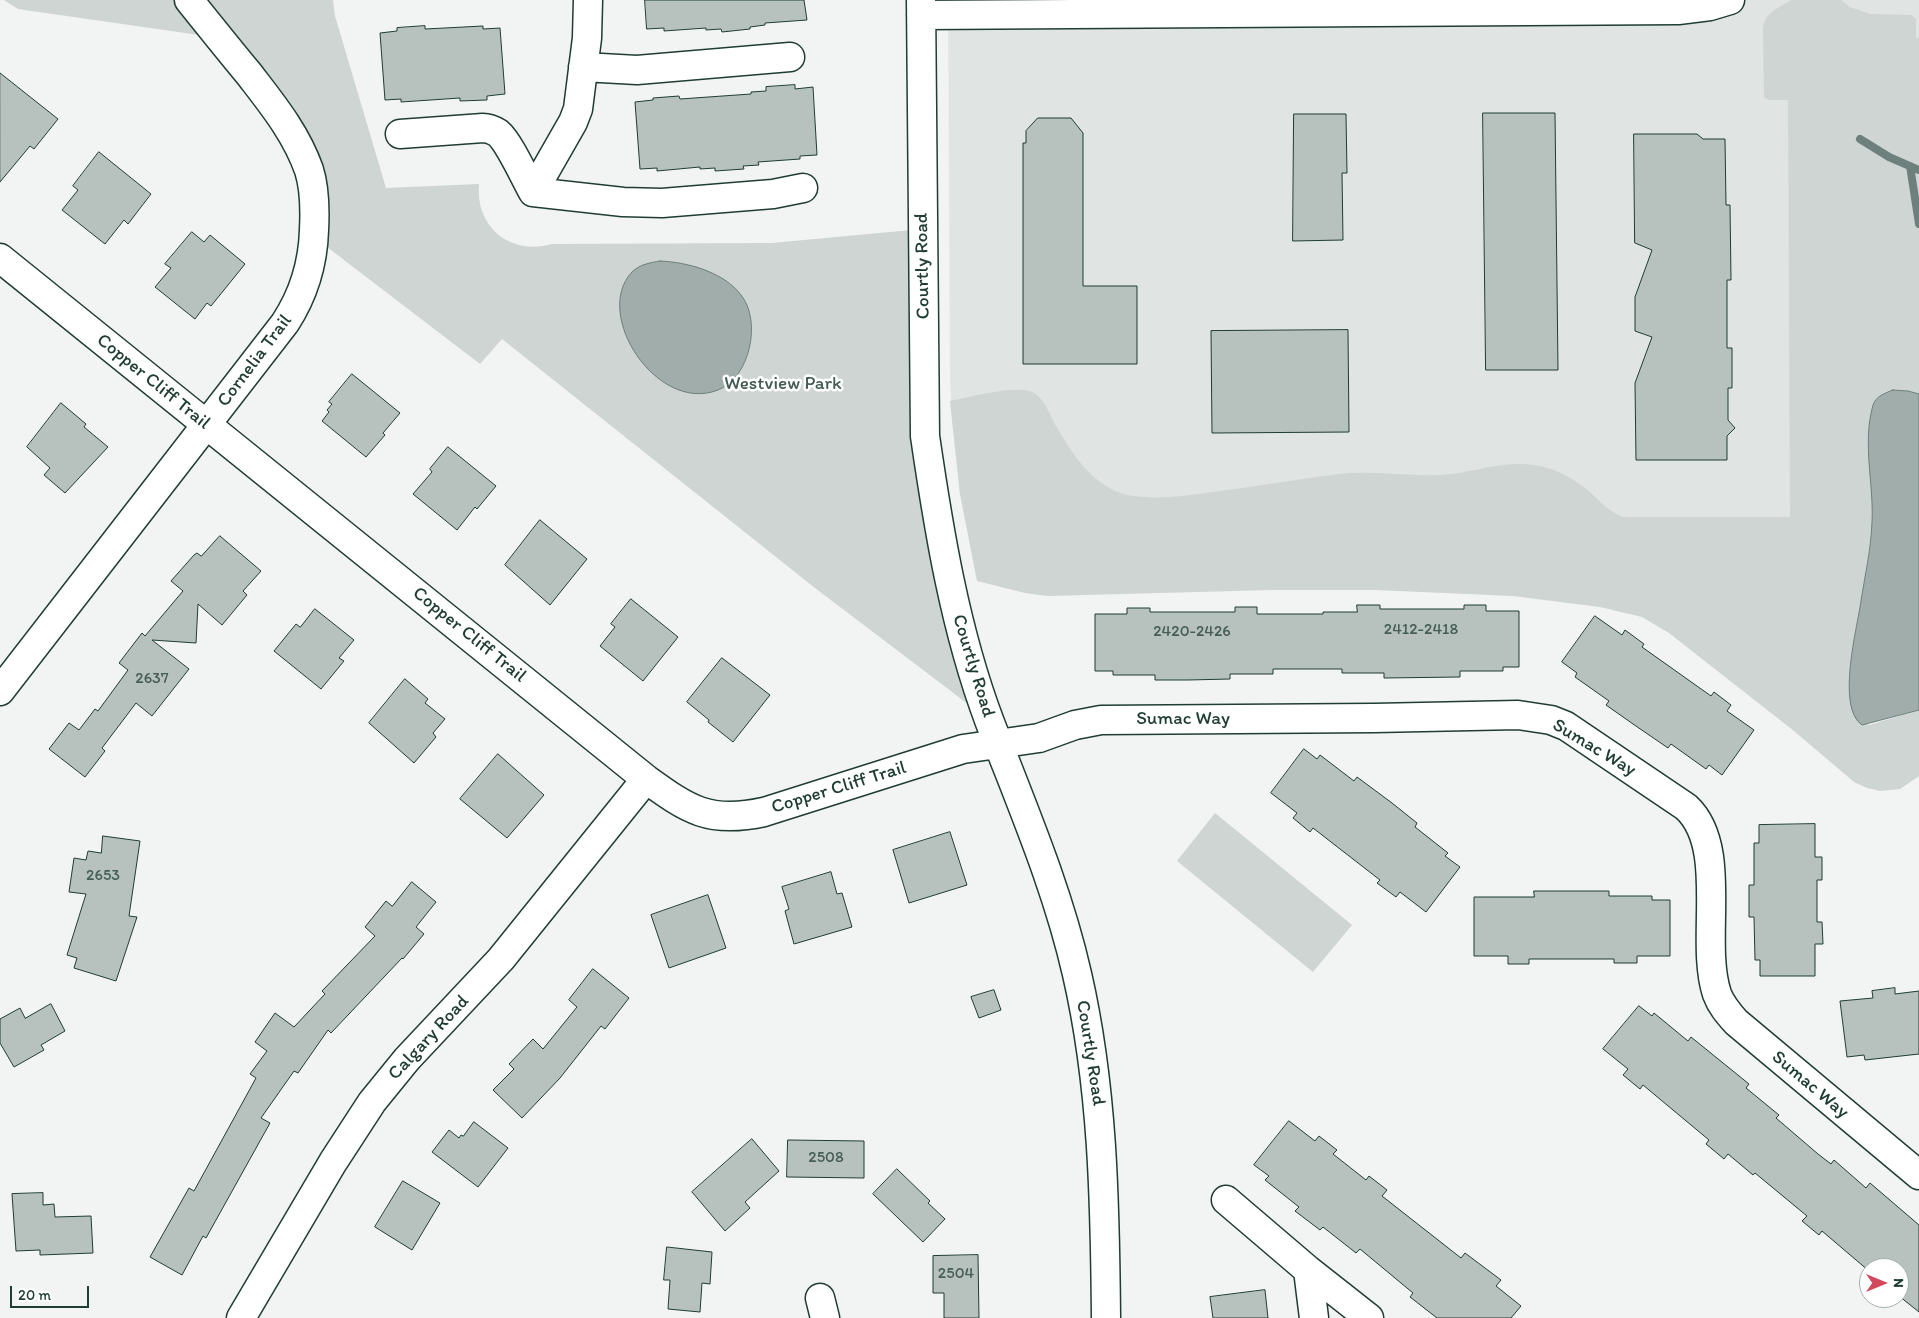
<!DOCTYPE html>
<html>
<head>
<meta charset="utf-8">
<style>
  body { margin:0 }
  #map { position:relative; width:1919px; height:1318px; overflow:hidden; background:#f2f3f3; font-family:Itim,sans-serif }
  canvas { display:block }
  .north { position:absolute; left:1859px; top:1258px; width:50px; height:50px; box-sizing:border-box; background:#fff; border:1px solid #a5b1ae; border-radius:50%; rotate:90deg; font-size:14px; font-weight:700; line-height:20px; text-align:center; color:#1f3d34 }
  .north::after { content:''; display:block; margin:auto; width:18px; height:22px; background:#d1495b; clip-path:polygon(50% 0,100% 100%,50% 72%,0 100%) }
  .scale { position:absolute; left:10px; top:1286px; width:79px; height:22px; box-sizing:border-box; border:2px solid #1f3d34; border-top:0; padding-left:6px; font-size:15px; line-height:18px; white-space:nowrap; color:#1f3d34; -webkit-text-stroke:4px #fff; paint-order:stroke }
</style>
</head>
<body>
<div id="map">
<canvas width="1919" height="1318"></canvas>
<div class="north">N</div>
<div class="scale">20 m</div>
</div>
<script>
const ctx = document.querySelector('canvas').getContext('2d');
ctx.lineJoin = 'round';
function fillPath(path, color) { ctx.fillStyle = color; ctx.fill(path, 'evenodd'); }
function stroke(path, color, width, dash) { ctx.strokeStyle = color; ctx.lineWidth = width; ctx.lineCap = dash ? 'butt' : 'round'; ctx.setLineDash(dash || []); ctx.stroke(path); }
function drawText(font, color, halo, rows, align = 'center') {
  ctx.font = font + ' Itim,sans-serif'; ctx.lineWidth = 5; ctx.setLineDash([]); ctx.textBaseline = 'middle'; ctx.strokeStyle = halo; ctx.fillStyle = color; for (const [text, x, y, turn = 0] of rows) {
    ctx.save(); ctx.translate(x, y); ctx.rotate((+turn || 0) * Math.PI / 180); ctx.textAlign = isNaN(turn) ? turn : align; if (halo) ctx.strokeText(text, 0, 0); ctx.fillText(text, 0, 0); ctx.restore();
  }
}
fillPath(new Path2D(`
  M 948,0 L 1919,0 L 1919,539 L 960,494 L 952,421 L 950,378 Z`), '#e0e4e3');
fillPath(new Path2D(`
  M 4,0 L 333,0 L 335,16 L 386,188 L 479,184 C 475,227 510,256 552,244 L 772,243 L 922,229 L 923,367 L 989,720 L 815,588 L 502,339 L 480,364 L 314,237 L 309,172 L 220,38 L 18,9 Z
  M 1792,0 L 1841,0 L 1850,7 L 1870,14 L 1911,15 L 1916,19 L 1916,38 L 1919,38 L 1919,394 C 1905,390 1883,385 1874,402 C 1864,421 1871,474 1872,497 C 1873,532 1867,568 1861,602 C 1855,640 1843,677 1854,715 L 1869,725 L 1919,710 L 1919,776 L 1900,789 L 1880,791 L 1867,788 L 1854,782 L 1794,731 L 1669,633 L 1642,617 L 1600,607 L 1513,596 L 1375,590 L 1272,590 L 1048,596 L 1025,593 L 977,581 L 960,494 L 950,401 C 970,397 1010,386 1029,391 C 1044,395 1049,414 1056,426 C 1073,456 1097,492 1134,496 C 1162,500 1192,495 1220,491 C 1260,486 1299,479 1339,474 C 1377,470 1415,478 1452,474 C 1480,470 1506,461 1534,465 C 1556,468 1575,479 1591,493 C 1602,503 1610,513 1624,517 L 1790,517 L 1788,100 L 1769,100 L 1764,97 L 1763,28 C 1765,12 1780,7 1792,0 Z
  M 1215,813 L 1352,925 L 1313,972 L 1177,861 Z`), '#ced5d3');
const water = new Path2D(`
  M 660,261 C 687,262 724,272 741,295 C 762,321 750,378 718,390 C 657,414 592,314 632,272 C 640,264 650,263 660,261 Z
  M 1893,390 L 1908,391 L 1919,394 L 1919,710 L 1862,725 C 1836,707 1857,629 1861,601 C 1865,575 1871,549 1872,522 C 1874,484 1862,443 1873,405 C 1876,396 1885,393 1893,390 Z`);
fillPath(water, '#a1adaa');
stroke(water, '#6d807b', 1);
stroke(new Path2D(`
  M 1860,139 L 1889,157 L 1919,170
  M 1910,166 L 1919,224`), '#6d807b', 8);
const building = new Path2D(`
  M 645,0 L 804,0 L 807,20 L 765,23 L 765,25 L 750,27 L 750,29 L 722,32 L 721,29 L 706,30 L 706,28 L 664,31 L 664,28 L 647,29 Z
  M 425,26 L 425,29 L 483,26 L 483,29 L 500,28 L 505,94 L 487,96 L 487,100 L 460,101 L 460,98 L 401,102 L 401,99 L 385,100 L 380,33 L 397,31 L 397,28 Z
  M 0,73 L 58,119 L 34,149 L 30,146 L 0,182 Z
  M 795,85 L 795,89 L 813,87 L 817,155 L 800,156 L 800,159 L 758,162 L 759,165 L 743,166 L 744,169 L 715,171 L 715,168 L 700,169 L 700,167 L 657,171 L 657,168 L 640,169 L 635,102 L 653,100 L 653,98 L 679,96 L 680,99 L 751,94 L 751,92 L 766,91 L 766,87 Z
  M 1483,113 L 1555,113 L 1558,370 L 1486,370 Z
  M 1294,114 L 1346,114 L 1347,173 L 1342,173 L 1343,240 L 1293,241 Z
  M 1038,118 L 1071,118 L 1083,133 L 1083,286 L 1137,286 L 1137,364 L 1023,364 L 1023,143 L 1026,143 L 1026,131 Z
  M 1634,134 L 1697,134 L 1703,139 L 1725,139 L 1726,205 L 1730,205 L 1731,280 L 1727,280 L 1727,348 L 1732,348 L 1732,388 L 1728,388 L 1728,420 L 1735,428 L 1727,436 L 1727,460 L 1636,460 L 1635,383 L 1652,337 L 1635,331 L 1635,297 L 1652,250 L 1635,243 Z
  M 99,152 L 151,194 L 128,224 L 124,220 L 105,244 L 62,210 L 78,190 L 73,186 Z
  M 192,232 L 204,242 L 210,235 L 245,264 L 211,306 L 207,303 L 195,319 L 155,287 L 171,268 L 165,264 Z
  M 1348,330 L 1349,432 L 1212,433 L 1211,331 Z
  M 352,374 L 400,413 L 383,433 L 385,435 L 366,457 L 322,421 L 329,412 L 327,410 L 332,404 L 329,402 Z
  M 61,403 L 86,424 L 84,427 L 108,447 L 65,493 L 44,475 L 50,468 L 27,447 Z
  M 448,447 L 496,486 L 477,509 L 475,507 L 457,530 L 413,494 L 432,472 L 430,469 Z
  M 540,520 L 587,559 L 550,605 L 505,565 Z
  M 220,536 L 261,571 L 243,591 L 247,595 L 222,625 L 198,604 L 196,643 L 152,640 L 189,669 L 152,716 L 136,703 L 102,748 L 105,751 L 85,777 L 49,749 L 69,723 L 79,730 L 95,709 L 98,711 L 128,670 L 119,663 L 142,633 L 145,636 L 183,591 L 171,581 L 194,555 L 197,553 L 201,556 Z
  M 631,599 L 678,637 L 643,681 L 600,646 L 615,627 L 611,624 Z
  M 1357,605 L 1380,605 L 1380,609 L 1464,609 L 1464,605 L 1486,605 L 1486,611 L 1519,611 L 1519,667 L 1503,667 L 1503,671 L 1460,671 L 1460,677 L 1384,678 L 1384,673 L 1342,673 L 1342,669 L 1273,669 L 1273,674 L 1230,674 L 1230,679 L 1188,680 L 1155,680 L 1155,675 L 1113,675 L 1113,671 L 1095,671 L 1095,614 L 1127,614 L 1127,608 L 1150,608 L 1150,612 L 1235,612 L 1235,607 L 1257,607 L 1257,614 L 1323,614 L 1323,612 L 1357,612 Z
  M 315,609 L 354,640 L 339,658 L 344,661 L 321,689 L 274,651 L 296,624 L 300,627 Z
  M 1595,616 L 1622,635 L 1625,630 L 1644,644 L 1642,647 L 1711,696 L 1714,692 L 1731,705 L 1727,711 L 1754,730 L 1722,775 L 1709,765 L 1706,769 L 1671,744 L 1668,748 L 1633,724 L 1606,705 L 1609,701 L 1575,677 L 1577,673 L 1562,662 Z
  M 722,658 L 770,695 L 733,742 L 708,722 L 709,720 L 687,702 Z
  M 405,679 L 428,699 L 425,703 L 445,719 L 433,733 L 436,737 L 414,763 L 369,723 Z
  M 1304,749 L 1317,759 L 1320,755 L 1354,781 L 1357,777 L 1392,803 L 1417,823 L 1415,827 L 1448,853 L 1445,856 L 1460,867 L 1426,912 L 1400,892 L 1396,897 L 1377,883 L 1380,880 L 1313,828 L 1310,832 L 1293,818 L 1297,813 L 1271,793 Z
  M 498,754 L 544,795 L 507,838 L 460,799 Z
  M 1815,824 L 1815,857 L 1822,857 L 1822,880 L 1817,880 L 1817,922 L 1822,922 L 1823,944 L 1815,944 L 1815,976 L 1760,976 L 1760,960 L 1755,960 L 1754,917 L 1749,917 L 1749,885 L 1754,885 L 1754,843 L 1759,843 L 1759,825 Z
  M 950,832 L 967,885 L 909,903 L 893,850 Z
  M 103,836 L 140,841 L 129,916 L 137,917 L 116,981 L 74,968 L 77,958 L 67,955 L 86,894 L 69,892 L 74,858 L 86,860 L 88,851 L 101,853 Z
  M 831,872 L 837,894 L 842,893 L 852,927 L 794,944 L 785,911 L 789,909 L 782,887 Z
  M 412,882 L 436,902 L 416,927 L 424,934 L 403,959 L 402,958 L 331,1033 L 328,1030 L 298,1073 L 294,1071 L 261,1118 L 270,1123 L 206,1238 L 203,1236 L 182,1275 L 150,1257 L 189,1188 L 194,1191 L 256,1078 L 250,1074 L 267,1051 L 255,1042 L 275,1013 L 294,1027 L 325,994 L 322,991 L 375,936 L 365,927 L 386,901 L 392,906 Z
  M 1534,891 L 1609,891 L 1609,896 L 1652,896 L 1652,900 L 1670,900 L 1670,956 L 1637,956 L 1637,963 L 1614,963 L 1614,959 L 1529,959 L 1529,964 L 1508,964 L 1508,956 L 1474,956 L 1474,897 L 1534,897 Z
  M 708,895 L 726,948 L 669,968 L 651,915 Z
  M 593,969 L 629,998 L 605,1029 L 601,1026 L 560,1078 L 522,1118 L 493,1090 L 514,1069 L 509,1064 L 533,1039 L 543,1049 L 577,1007 L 569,1000 Z
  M 1895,988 L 1895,994 L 1919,991 L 1919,1054 L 1865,1060 L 1864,1055 L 1847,1057 L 1840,1001 L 1873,998 L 1872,991 Z
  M 994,990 L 1001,1010 L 979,1018 L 971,997 Z
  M 51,1004 L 65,1031 L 41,1045 L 44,1050 L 14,1067 L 0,1043 L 0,1019 L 20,1008 L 25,1018 Z
  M 1639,1006 L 1652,1016 L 1654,1013 L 1688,1041 L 1691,1037 L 1749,1084 L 1746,1088 L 1779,1115 L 1776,1118 L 1818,1154 L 1831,1164 L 1834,1160 L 1866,1188 L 1870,1183 L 1919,1225 L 1919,1312 L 1899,1296 L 1899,1268 L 1869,1268 L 1869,1271 L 1822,1231 L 1819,1235 L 1802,1221 L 1807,1216 L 1755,1173 L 1753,1175 L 1728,1154 L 1724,1159 L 1706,1144 L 1709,1140 L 1643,1085 L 1640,1089 L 1623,1075 L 1628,1069 L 1603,1049 Z
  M 1289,1121 L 1315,1141 L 1319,1136 L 1337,1150 L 1333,1154 L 1366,1180 L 1369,1176 L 1387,1190 L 1382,1196 L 1461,1258 L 1465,1253 L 1501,1280 L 1496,1286 L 1521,1306 L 1511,1318 L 1437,1318 L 1410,1297 L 1413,1293 L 1360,1249 L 1356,1253 L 1323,1227 L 1320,1230 L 1295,1211 L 1299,1207 L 1265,1180 L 1269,1176 L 1254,1165 Z
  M 474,1122 L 508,1148 L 478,1187 L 432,1152 L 449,1130 L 459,1138 L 461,1135 L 463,1136 Z
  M 752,1139 L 779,1171 L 745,1202 L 750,1208 L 725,1231 L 692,1192 Z
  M 788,1140 L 864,1141 L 864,1178 L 787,1177 Z
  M 897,1169 L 930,1201 L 928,1203 L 945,1219 L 923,1242 L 873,1194 Z
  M 403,1181 L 440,1203 L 412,1250 L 375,1227 Z
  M 43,1193 L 43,1205 L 54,1204 L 55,1217 L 91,1216 L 93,1253 L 40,1255 L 40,1250 L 16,1251 L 12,1194 Z
  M 667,1247 L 712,1252 L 710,1284 L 702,1283 L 700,1312 L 668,1309 L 670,1280 L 664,1280 Z
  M 978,1255 L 979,1318 L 944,1318 L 944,1293 L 933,1293 L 933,1256 Z
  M 1265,1290 L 1268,1318 L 1213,1318 L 1210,1297 Z`);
fillPath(building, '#b7c1bd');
stroke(building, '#1f3d34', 1);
const minor = new Path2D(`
  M 921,0 L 925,436 C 939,532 955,629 989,720 C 1021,804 1057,886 1077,974 C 1103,1087 1105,1202 1106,1318
  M 921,15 L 1678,10 L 1710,6 L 1730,0
  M 583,67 L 637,70 L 790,57
  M 400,134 L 483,128 C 488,128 493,130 498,133 C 509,142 525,178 533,192 L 623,202 L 662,203 L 773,194 L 803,188
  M 533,192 L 573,122 L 578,109 L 587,38 L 588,0
  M 0,258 L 646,779 C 689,810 709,824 764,812 L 963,749 L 1039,738 L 1075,725 L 1101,720 L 1374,718 L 1518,715 L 1551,720 L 1566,726 L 1686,807 C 1730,847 1699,940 1717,994 C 1721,1005 1728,1013 1736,1022 L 1919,1175
  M 0,691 L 285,323 C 304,294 313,265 314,230 C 315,211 315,189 309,170 C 296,133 272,104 249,74 C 229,50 209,25 189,0
  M 1226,1200 L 1308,1270 L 1369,1318
  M 1308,1270 L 1314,1318
  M 820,1298 L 825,1318
  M 241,1318 L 333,1162 L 372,1102 L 407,1059 L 501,959 L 646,779`);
stroke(minor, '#1f3d34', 31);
stroke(minor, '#fff', 28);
drawText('16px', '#455e56', null, [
  ["2412-2418",1421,630],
  ["2420-2426",1192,632],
  ["2637",152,679],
  ["2653",103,876],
  ["2508",826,1158],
  ["2504",956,1274]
]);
drawText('19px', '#1f3d34', '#fff', [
  ["Courtly Road",923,266,-91],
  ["Cornelia Trail",255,361,-53],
  ["Copper Cliff Trail",153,382,39],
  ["Copper Cliff Trail",469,635,39],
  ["Courtly Road",973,666,73],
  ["Sumac Way",1183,719],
  ["Sumac Way",1594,748,31],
  ["Copper Cliff Trail",839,788,-17],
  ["Calgary Road",429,1038,-47],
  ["Courtly Road",1090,1053,81],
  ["Sumac Way",1810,1085,40]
]);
drawText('19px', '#425b54', '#fff', [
  ["Westview Park",783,384]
]);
</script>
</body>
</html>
